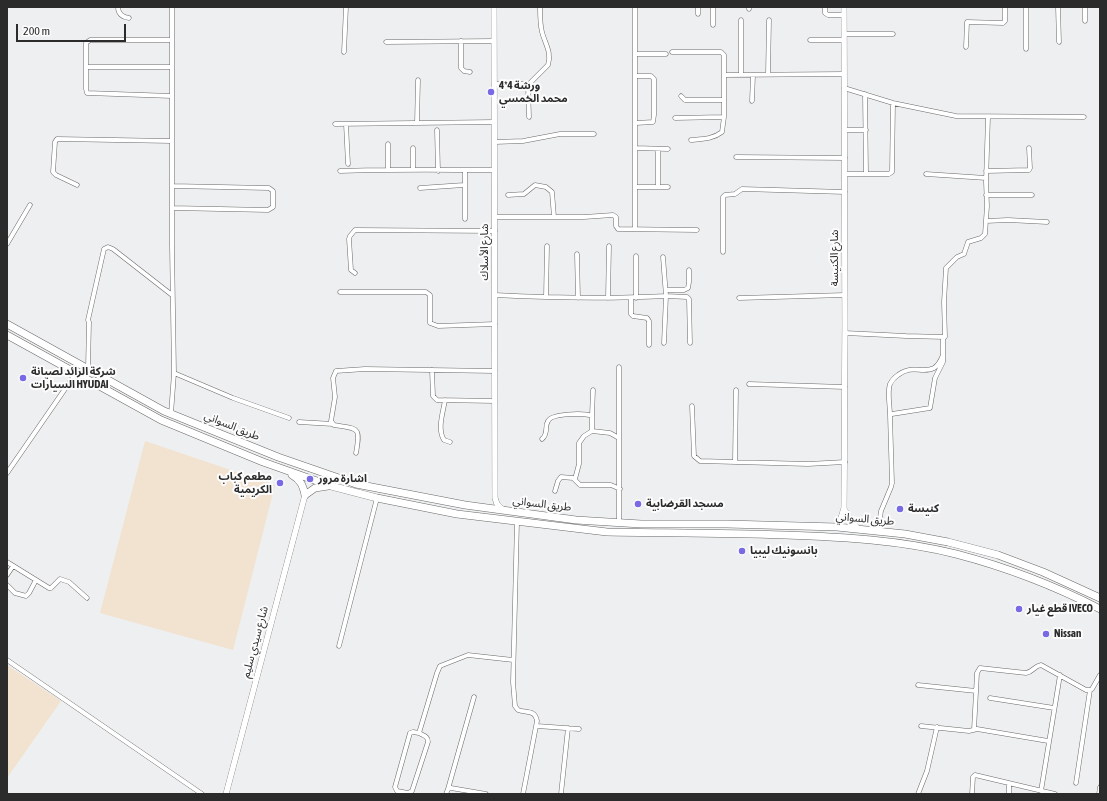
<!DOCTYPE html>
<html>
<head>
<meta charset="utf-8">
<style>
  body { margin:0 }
  #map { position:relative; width:1107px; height:801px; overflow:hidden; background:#eeeff0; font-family:"Asap Condensed",sans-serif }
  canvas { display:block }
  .frame { position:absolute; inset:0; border:8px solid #2b2b2b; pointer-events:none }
  .scale { position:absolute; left:16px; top:24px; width:110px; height:18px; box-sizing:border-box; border:2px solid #2b2b2b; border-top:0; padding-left:5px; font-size:12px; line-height:14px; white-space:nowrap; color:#2b2b2b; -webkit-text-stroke:3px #fcfcfd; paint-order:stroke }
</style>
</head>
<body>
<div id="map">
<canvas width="1107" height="801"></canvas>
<div class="frame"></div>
<div class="scale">200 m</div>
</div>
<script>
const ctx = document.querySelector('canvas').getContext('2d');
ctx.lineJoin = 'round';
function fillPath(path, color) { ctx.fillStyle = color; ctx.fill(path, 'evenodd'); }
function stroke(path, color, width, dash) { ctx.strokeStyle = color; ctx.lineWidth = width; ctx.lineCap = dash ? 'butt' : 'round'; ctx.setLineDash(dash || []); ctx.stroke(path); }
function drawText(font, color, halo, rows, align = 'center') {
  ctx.font = font + ' "Asap Condensed","Noto Sans Arabic",sans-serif'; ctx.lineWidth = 4; ctx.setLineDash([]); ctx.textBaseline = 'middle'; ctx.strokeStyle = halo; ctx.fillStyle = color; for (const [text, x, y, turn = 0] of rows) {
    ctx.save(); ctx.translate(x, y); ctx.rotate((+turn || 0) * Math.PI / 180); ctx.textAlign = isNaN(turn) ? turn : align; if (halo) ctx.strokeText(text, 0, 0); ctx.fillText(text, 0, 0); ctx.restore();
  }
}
fillPath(new Path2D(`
  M 145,441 L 275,485 L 233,650 L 100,613 Z
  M 7,665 L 61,701 L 7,778 Z`), '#f2e2d0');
const street = new Path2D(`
  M 118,7 C 118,14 122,17 129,18
  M 635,7 L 635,228
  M 698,7 L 698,14
  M 713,7 L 713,25
  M 749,7 L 749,9
  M 825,7 L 825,13 L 828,15 L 844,15
  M 1026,7 L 1026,49
  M 1058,7 L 1059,42
  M 1085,7 L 1085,21
  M 741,20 L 741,75
  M 844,34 L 893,34
  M 810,40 L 844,40
  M 461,41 L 461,68 L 464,71 L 470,72
  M 386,42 L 494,41
  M 966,47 L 967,22 L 1003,23 L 1005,21 L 1005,7
  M 344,52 L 346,7
  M 672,52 L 721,52 L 724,55 L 724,75 L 844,74
  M 635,54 L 666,54
  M 86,67 L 172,67
  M 768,74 L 769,20
  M 635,76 L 651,76 L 654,79 L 654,115 L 653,122 L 636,123
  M 494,84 L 529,84
  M 844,88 L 893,103 L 956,116 L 1084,117
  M 865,94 L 866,173
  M 172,96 L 87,93 L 86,89 L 86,43 L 90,40 L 172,40
  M 681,96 L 685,100 L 724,100
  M 752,101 L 753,75
  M 529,117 L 528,87 L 529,84 L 548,65 C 552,52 545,44 542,32 C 540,24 540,15 540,7
  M 675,118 L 724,117
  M 417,123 L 418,80
  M 335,124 L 494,122
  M 346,124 L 348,164
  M 437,130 L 438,171
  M 845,130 L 866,130
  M 691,140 C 703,139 713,139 722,132 L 724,117 L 724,75
  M 495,142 L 523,141 L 560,134 L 594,134
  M 413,148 L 413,170
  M 636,148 L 668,149
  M 736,157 L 845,158
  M 388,169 L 388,144
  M 465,170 L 465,219
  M 340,171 C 391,169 443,170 494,170
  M 986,171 L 1029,170 L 1030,168 L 1029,148
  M 845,174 L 889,174 L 892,172 L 893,103
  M 926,174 L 986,178
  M 77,185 L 56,175 L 53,172 L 55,142 L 57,139 L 172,141
  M 172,186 L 269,188 L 273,191 L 273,207 L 268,210 L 172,208
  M 635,187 L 668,187
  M 658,187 L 658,149
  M 420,188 L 464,185
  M 508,195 L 524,194 L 535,185 L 546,187 L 552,192 L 554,217
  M 986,195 L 1032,195
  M 495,217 L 584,217 L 613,215 L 616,217 L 616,226 L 618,229 L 697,230
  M 986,221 L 1008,220 L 1047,222
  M 7,244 L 30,205
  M 723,252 L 723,197 L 725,195 L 735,194 L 742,189 L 845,192
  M 577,254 L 578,298
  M 636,256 L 636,298
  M 355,273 L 351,270 L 349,239 L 350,236 L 355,230 L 495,231
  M 666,290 L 684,290 L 688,288 L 689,282 L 689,270
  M 340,292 L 426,292 L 430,295 L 430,323 L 438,326 L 495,324
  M 495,295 C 552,298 609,299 666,296 L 663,257
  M 546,297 L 547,246
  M 608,298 L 609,246
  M 631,298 L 631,314 L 633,316 L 647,318 L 649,321 L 649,345
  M 739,298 L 845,295
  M 845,333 L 906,336 L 945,337 L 944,302 L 946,268 L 957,257 L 964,254 L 968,242 L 981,238 L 985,234 L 987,206 L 986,182 L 988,117
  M 664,343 L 666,296 L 687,297 L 689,299 L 690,343
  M 88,368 L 89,322 L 88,320 L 104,249 L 108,247 L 113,249 L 172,295
  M 432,370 L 433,396 L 437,400 L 495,401
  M 174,373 L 233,398 L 289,418
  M 749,384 L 845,387
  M 445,400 C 443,413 437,429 444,440 L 450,442
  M 692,406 L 694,456 L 700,461 L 808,464 L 845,462
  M 171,414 L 174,373 L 172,246 L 172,7
  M 890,415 C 890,406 887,392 890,384 C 892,380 895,377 898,375 C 912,364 923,374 934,368 C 939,365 941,360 943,355
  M 592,416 L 593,390
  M 299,422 L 333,424
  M 542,439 C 549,433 544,427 548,421 C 552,413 585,413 592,416 L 592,431 L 610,433 L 619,438
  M 356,453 C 361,426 358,429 334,425 L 331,421 L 335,397 L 333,378 L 336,371 L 365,369 L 495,371
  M 735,462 L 736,390
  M 7,473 L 76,373
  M 575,479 L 579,464 L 579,443 L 584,436 L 592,431
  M 555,491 L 558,481 L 561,477 L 573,478 L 580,485 L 611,485 L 620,489
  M 517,522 L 513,682 L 515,706 L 518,710 C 526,713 535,709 537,721 L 523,794
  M 619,523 L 619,367
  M 878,531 L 881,511 L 891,487 L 892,483 L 890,415 L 892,414 L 930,408 L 935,378 L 943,362 L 943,338
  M 7,562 L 49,588 L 51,588 L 60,579 L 69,582 L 87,598
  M 7,575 L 13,566
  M 7,585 L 15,593 L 26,596 L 29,593 L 36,580
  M 339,646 L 377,498
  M 7,660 L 202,794
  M 918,685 L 976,691
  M 990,698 L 1054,708
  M 537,726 L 579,729
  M 921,726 L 969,731 L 977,729 L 1048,741
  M 974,730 L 977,673 L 980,668 L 1026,673 C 1033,672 1034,666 1041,665 L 1086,690 L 1090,690
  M 419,733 L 413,732 L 410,733 L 395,787 L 397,791 L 408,793 L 412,791 L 428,742 C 428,736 424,736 419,733 L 437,673 L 440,666 L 468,655 L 513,660
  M 1076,783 L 1090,690 L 1092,689 L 1100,675
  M 1009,784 L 1009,794
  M 448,789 L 474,697
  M 1041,791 L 1060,675
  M 446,794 L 448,789 L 451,788 L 486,794
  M 561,794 L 568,728
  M 918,794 L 927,771 L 937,727
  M 972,794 L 973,777 L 975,775 L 1055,794
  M 1099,794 L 1100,787`);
const secondary = new Path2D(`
  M 494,7 L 495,498 L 497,504 L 503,510
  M 844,509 L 850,519 L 858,529
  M 837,527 L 841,518 L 844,508 L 845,324 L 844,7
  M 226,794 L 305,495`);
const highway = new Path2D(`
  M 7,324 L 164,411 L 278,457 L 356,484 L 465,505 L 576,520 L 641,524 L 727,524 L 837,527 L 905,534 L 948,542 L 998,555 L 1043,572 L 1100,598
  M 7,335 L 161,420 L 263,462 L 331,486 L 377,498 L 457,514 L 607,532 C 667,533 726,533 785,535 C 843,537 900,540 956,554 C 1006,567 1055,586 1100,609
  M 292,475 C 301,480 303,486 305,495
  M 305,495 L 315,488 L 328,486`);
stroke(street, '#686969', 5);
stroke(secondary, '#686969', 6);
stroke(highway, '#686969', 8);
stroke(street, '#fff', 4);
stroke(secondary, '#fff', 5.5);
stroke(highway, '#fff', 7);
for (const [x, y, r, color] of [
  [491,92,4,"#7869e4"],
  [23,378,4,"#7869e4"],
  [310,479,4,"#7869e4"],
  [280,483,4,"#7869e4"],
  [638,504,4,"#7869e4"],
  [900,509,4,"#7869e4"],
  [742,551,4,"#7869e4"],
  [1019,609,4,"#7869e4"],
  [1046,634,4,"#7869e4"]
]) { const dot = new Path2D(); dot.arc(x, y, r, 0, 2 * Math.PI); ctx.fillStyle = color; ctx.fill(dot); stroke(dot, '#fcfcfd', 1.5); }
drawText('bold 11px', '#2b2b2b', '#fcfcfd', [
  ["4*4 ورشة",499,86],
  ["محمد الخمسي",499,99],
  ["شركة الرائد لصيانة",31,372],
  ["السيارات HYUDAI",31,385],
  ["مطعم كباب",272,477,"right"],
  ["الكريمية",272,490,"right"],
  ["اشارة مرور",318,479],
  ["مسجد القرضابية",646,504],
  ["كنيسة",908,509],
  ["بانسونيك ليبيا",750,551],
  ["قطع غيار IVECO",1027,609],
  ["Nissan",1054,634]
], 'left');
drawText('11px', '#2b2b2b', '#fcfcfd', [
  ["شارع الأسلاك",485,252,-90],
  ["شارع الكنيسة",835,258,-90],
  ["طريق السواني",232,426,22],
  ["طريق السواني",542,504,7],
  ["طريق السواني",865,519,5],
  ["شارع سيدي سليم",255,642,-75]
]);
</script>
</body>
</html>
